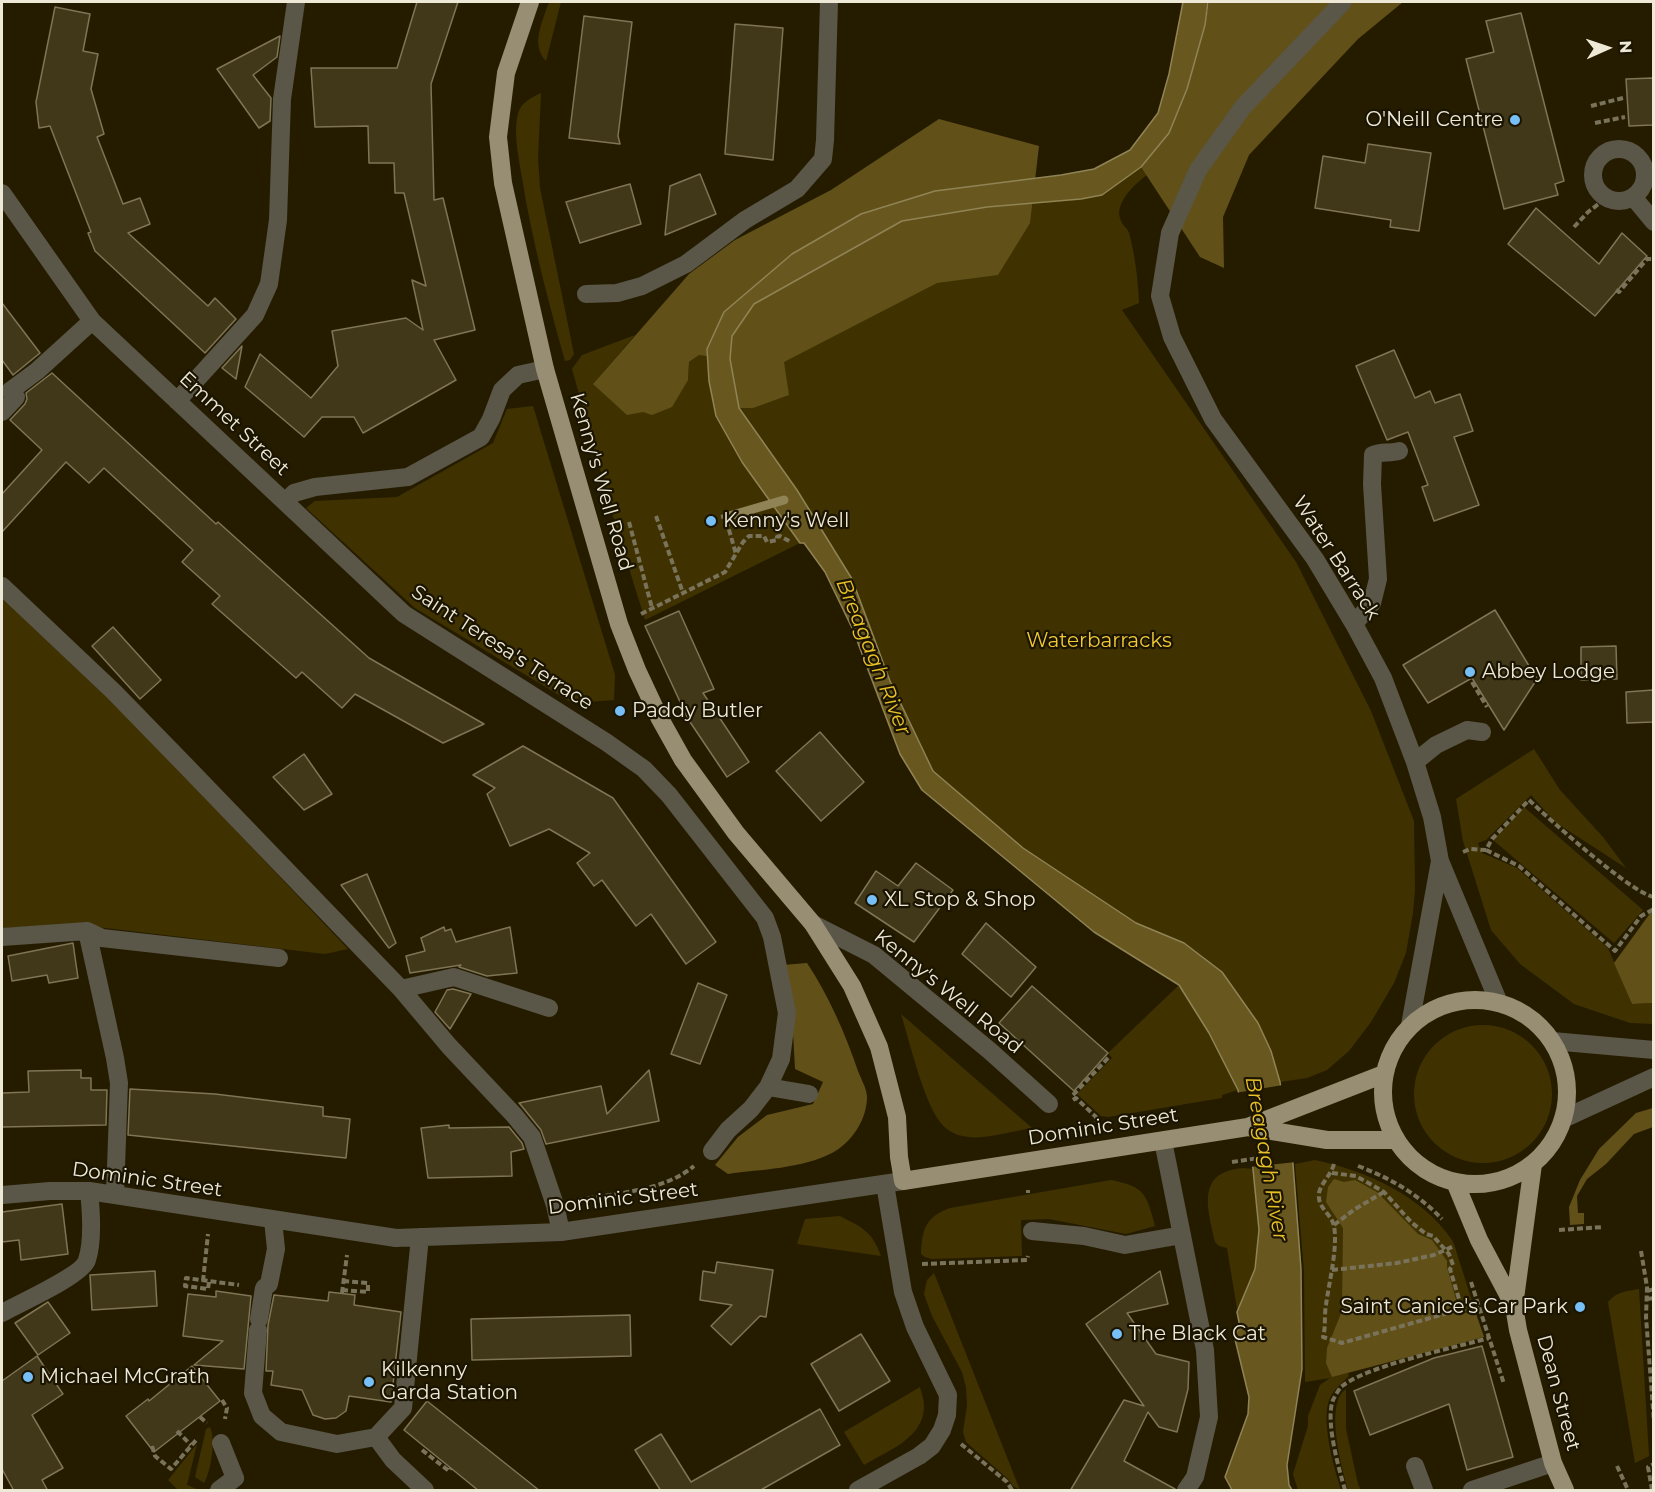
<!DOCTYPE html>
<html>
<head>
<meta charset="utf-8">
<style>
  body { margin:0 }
  #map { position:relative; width:1655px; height:1492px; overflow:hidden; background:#251c00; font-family:Montserrat,sans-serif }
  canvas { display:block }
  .frame { position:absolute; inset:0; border:3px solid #eee9d7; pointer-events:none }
  .north { position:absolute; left:1577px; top:18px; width:60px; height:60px; -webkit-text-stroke:4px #1a1400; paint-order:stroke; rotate:87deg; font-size:16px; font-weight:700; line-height:24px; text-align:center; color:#eee9d7 }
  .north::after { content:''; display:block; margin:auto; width:21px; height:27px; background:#eee9d7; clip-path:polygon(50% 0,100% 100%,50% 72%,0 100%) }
</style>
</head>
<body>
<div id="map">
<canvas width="1655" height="1492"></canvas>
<div class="frame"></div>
<div class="north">N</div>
</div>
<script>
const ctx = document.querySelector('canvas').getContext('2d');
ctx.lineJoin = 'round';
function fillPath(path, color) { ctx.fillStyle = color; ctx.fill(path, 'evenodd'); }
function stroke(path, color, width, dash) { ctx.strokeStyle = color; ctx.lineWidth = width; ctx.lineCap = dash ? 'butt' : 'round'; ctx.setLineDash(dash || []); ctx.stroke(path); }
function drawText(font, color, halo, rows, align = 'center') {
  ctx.font = font + ' Montserrat,sans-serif'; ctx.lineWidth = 4.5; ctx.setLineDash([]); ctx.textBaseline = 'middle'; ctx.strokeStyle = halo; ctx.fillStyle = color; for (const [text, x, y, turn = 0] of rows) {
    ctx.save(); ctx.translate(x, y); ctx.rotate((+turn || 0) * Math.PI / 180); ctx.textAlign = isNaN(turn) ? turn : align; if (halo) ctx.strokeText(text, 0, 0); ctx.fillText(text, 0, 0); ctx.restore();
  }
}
fillPath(new Path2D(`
  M 549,2 L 561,2 L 546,61 C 530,45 543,20 549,2 Z
  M 541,93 L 538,158 L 540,188 L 574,354 L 570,360 L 565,361 C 548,300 532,240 522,178 C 519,159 513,132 518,114 C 521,102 531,98 541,93 Z
  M 1141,167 L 1147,175 C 1135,184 1113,203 1121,221 C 1123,226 1127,227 1129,233 C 1135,255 1138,279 1139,303 L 1122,310 L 1296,562 L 1371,711 L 1414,821 L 1415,890 L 1413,913 L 1406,953 L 1394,983 L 1371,1022 L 1349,1051 L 1327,1070 L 1307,1078 L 1280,1082 L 1271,1051 L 1184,943 L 1136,923 L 1023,848 L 933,771 L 890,681 L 852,579 L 797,490 L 739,408 L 754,304 L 987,207 L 1081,199 L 1102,195 Z
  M 635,335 L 593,384 L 688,380 L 689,362 L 707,349 L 709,381 L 742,462 L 800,543 L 645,620 L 615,523 L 572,369 L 582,355 Z
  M 533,406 L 615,675 L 614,700 L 572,703 L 415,608 L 306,508 L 315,501 L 397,497 L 493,443 L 507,409 Z
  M 2,598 L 139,728 L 348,949 L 325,954 L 80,925 L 2,928 Z
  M 1534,749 L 1560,790 L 1603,837 L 1626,868 L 1555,822 L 1531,795 L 1486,840 L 1478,843 L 1482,853 L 1517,868 L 1608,948 L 1632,1004 L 1653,1003 L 1653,1024 L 1630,1023 L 1574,1004 L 1520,964 L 1491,930 L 1463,841 L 1456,799 Z
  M 1524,807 L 1643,910 L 1614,943 L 1493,840 Z
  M 1179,985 L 1209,1033 L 1238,1090 L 1222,1095 L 1222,1098 L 1108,1117 L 1101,1116 L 1077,1094 L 1112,1058 L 1108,1053 Z
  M 901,1014 L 1032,1128 C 1012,1131 982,1141 963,1136 C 955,1135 945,1129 940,1122 C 923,1100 910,1043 901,1014 Z
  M1414 1094a69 69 0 1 1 138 0a69 69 0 1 1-138 0Z
  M 1315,1160 C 1366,1171 1421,1195 1452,1240 C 1456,1247 1458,1258 1461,1266 C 1468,1289 1476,1313 1484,1337 L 1348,1373 L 1349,1376 C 1342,1383 1334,1389 1330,1398 C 1320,1419 1334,1468 1341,1490 L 1298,1490 L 1293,1474 L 1308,1426 L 1308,1416 L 1320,1385 L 1330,1378 L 1305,1382 L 1304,1271 L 1295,1164 Z
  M 1243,1168 L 1253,1169 L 1279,1287 L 1234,1335 L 1240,1327 L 1227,1248 L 1219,1246 L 1215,1242 C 1208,1209 1195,1172 1243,1168 Z
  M 1111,1180 C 1145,1187 1146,1193 1155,1226 L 1126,1234 L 1049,1219 L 1021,1220 L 1022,1256 L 932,1259 L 925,1257 L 921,1254 C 922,1230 925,1217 950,1208 Z
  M 840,1216 C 863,1228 872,1231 881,1256 L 797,1244 L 805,1219 Z
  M 934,1273 L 1020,1490 L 1013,1486 L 1008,1479 L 966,1442 L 963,1432 L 967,1406 L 966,1387 L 962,1372 L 932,1316 L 924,1294 L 927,1280 Z
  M 1639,1289 L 1649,1456 L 1635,1463 L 1608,1302 C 1616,1292 1627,1291 1639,1289 Z
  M 920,1387 C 921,1392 924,1399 924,1405 C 925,1438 887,1451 864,1465 L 844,1432 Z
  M 1346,1389 L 1346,1429 L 1358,1484 L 1361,1490 L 1348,1490 C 1342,1469 1324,1403 1346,1389 Z
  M 210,1427 C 216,1440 211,1471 204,1483 L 195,1477 L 206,1429 Z
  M 197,1444 L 187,1485 L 199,1490 L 178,1490 L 168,1480 Z`), '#3f3200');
fillPath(new Path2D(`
  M 1209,2 L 1403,2 L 1358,39 L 1249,155 L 1223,217 L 1224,268 L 1200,257 L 1141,167 L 1169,133 L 1187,89 L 1205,25 Z
  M 939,119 L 1039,146 L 1030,223 L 998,275 L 937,283 L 784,362 L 789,395 L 753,408 L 739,408 L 730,359 L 699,355 L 689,362 L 688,380 L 672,407 L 652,415 L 643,412 L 627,415 L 593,384 L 689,274 L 735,240 L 831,190 Z
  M 1651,912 L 1654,913 L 1653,1003 L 1632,1004 L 1614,963 Z
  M 807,963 C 829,996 845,1033 858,1071 C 861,1079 867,1089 867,1097 C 867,1120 851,1143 832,1153 C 801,1169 761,1169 728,1174 L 715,1165 L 738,1137 L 767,1115 L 813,1104 L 823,1082 L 795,1069 L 792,1014 L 783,965 Z
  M 1653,1108 L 1653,1127 L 1634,1134 L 1606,1164 L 1587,1179 L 1577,1196 L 1578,1213 L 1584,1213 L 1584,1224 L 1570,1225 L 1569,1207 L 1580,1180 L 1599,1149 L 1636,1113 Z
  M 1334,1179 L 1344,1182 L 1355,1180 L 1377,1192 L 1418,1234 L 1432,1240 L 1447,1261 L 1447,1267 L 1460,1314 L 1475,1311 L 1484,1337 L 1332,1377 L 1326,1363 L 1327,1348 L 1342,1311 L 1343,1228 L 1326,1202 L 1328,1187 Z`), '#615118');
const water = new Path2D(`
  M 1183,2 L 1208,2 L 1205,25 L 1187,89 L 1169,133 L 1141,167 L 1102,195 L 1081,199 L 987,207 L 902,221 L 754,304 L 732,336 L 730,359 L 739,408 L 797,490 L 852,579 L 890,681 L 933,771 L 1023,848 L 1136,923 L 1184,943 L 1222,972 L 1258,1023 L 1271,1051 L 1280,1082 L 1293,1164 L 1301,1269 L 1302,1369 L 1287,1465 L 1289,1485 L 1292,1490 L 1232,1490 L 1225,1477 L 1248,1414 L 1249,1397 L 1234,1335 L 1240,1327 L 1237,1312 L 1255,1269 L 1259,1230 L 1253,1169 L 1238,1090 L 1209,1033 L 1179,985 L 1094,932 L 922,790 L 900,754 L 853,630 L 825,572 L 804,543 L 800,543 L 742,462 L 716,416 L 709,381 L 707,349 L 724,312 L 792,254 L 861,214 L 935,191 L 1061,175 L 1094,169 L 1130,150 L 1158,113 L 1169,74 Z`);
fillPath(water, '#68581f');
stroke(water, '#908456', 1.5);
fillPath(new Path2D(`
  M 1283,1085 L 1296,1162 L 1250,1167 L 1235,1093 Z`), '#251c00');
stroke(new Path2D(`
  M 729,516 L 784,500`), '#908456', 9);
const building = new Path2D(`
  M 417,2 L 458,2 L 431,84 L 434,200 L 443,198 L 475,330 L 434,340 L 456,380 L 363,433 L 354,417 L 322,417 L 304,437 L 245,387 L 260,354 L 311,398 L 338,366 L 332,331 L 406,318 L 423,330 L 412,280 L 426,286 L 404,193 L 395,193 L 394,163 L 369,163 L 368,126 L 315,127 L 311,68 L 397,68 Z
  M 55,7 L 90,14 L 83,51 L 98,54 L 91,89 L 104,134 L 97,137 L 123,204 L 140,198 L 150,224 L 128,233 L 208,306 L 215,298 L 236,319 L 205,353 L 95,251 L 88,233 L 91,232 L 50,126 L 39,128 L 36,102 Z
  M 1521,13 L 1564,181 L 1555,184 L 1558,195 L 1504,209 L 1466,59 L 1494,52 L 1486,21 Z
  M 584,16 L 632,22 L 618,136 L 620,144 L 569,138 Z
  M 735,24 L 783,28 L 773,160 L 725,154 Z
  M 280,36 L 277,57 L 253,75 L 271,98 L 270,121 L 259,128 L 217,69 Z
  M 1653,78 L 1653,125 L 1629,126 L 1626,79 Z
  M 1368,144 L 1431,153 L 1419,231 L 1390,227 L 1391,220 L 1315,208 L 1323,156 L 1365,163 Z
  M 700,174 L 716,214 L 665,235 L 670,186 Z
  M 630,184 L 641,224 L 580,243 L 566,202 Z
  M 1536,208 L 1599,264 L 1622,233 L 1647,256 L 1595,316 L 1508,244 Z
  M 2,303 L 40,353 L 13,375 L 2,360 Z
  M 242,346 L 236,379 L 222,368 Z
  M 1394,350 L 1415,398 L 1430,391 L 1435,403 L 1460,394 L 1473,431 L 1454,437 L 1479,505 L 1434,521 L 1422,487 L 1428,485 L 1408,432 L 1387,440 L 1356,366 Z
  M 52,373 L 216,524 L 218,522 L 369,658 L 484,724 L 443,743 L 355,694 L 342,708 L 302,672 L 296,678 L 212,604 L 220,596 L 182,562 L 193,550 L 104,468 L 89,483 L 66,462 L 2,532 L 2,494 L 42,450 L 10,420 L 25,404 L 27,399 L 26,393 Z
  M 1495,610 L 1537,679 L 1504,730 L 1472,678 L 1428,703 L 1403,665 Z
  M 679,611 L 714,689 L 703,693 L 749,762 L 727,777 L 688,719 L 645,626 Z
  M 113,627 L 161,680 L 140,699 L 92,646 Z
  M 1616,646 L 1617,679 L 1581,680 L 1581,647 Z
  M 1653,690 L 1653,722 L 1627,723 L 1626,692 Z
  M 820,732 L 864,782 L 821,821 L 776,771 Z
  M 523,746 L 613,798 L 716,942 L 686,964 L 651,914 L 636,926 L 602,880 L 594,886 L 577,863 L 590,853 L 549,829 L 510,846 L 487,794 L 495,788 L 473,775 Z
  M 304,754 L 332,794 L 304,810 L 273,777 Z
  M 916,863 L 953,890 L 914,942 L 855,903 L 876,871 L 898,886 Z
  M 367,874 L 396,943 L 389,948 L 341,885 Z
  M 986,923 L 1036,967 L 1011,997 L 962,954 Z
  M 444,927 L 445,931 L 451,929 L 456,942 L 510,927 L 517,973 L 487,976 L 459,967 L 461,965 L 410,973 L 406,956 L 425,951 L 421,938 Z
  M 73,943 L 78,978 L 49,983 L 47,975 L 12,981 L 8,956 Z
  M 698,983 L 727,995 L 700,1064 L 671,1054 Z
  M 1032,986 L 1108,1053 L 1074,1091 L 999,1023 Z
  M 453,989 L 471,994 L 450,1029 L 435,1012 L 447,990 Z
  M 81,1070 L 81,1078 L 91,1078 L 91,1090 L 107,1090 L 106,1125 L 2,1127 L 2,1093 L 29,1092 L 28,1071 Z
  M 649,1070 L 659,1121 L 546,1144 L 541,1130 L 520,1104 L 519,1103 L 601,1086 L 607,1114 Z
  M 130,1089 L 215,1094 L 323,1107 L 323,1116 L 350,1119 L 346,1158 L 128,1135 Z
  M 449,1125 L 449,1128 L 509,1127 L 522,1143 L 524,1149 L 511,1152 L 512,1176 L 428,1178 L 421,1128 Z
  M 62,1204 L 68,1254 L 21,1260 L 19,1240 L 2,1242 L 2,1212 Z
  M 717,1262 L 773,1270 L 766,1317 L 760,1316 L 731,1345 L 711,1326 L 732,1305 L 700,1300 L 703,1271 L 715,1273 Z
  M 155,1271 L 157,1306 L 92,1310 L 90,1275 Z
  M 1160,1271 L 1168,1304 L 1127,1313 L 1156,1354 L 1189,1362 L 1188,1389 L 1177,1432 L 1159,1427 L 1148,1412 L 1124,1461 L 1175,1489 L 1175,1491 L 1070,1491 L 1124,1400 L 1144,1406 L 1086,1324 Z
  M 216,1291 L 251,1296 L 244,1369 L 194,1365 L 223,1341 L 183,1336 L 188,1294 L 216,1297 Z
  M 329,1292 L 355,1295 L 354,1305 L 401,1312 L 391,1402 L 349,1396 L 346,1411 L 336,1418 L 325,1419 L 313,1415 L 302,1390 L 271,1385 L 273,1371 L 266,1371 L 268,1325 L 274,1295 L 328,1301 Z
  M 48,1302 L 70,1333 L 38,1355 L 15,1323 Z
  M 630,1315 L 631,1356 L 472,1360 L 471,1319 Z
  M 861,1334 L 890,1381 L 839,1411 L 811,1364 Z
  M 1482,1346 L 1513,1457 L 1467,1470 L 1449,1404 L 1370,1435 L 1354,1391 L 1434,1358 Z
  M 37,1356 L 63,1394 L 32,1415 L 63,1468 L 42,1480 L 48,1491 L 14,1491 L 2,1469 L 2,1381 Z
  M 192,1366 L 220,1401 L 154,1452 L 126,1416 L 148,1399 L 149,1401 Z
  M 427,1401 L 540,1491 L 479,1491 L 404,1430 Z
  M 820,1409 L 840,1445 L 759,1491 L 661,1491 L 635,1450 L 661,1434 L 691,1482 Z`);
fillPath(building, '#413719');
stroke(building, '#7f7555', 1.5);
stroke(new Path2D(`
  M 1591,106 L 1623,98
  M 1595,123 L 1625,117
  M 1574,227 L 1588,212 L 1605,199
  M 1616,290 L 1619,292 L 1647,259 L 1654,259
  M 656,516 L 683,593
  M 721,517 L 725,516 L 736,554
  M 629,522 L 652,608
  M 641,614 L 725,572 L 743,542 L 749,536 L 764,536 L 767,542 L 777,540 L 777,537 L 780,536 L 791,542
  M 1472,682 L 1487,707
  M 1486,850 L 1519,866 L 1615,951 L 1641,916 L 1654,909
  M 1463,852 L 1470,849 L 1486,850 L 1492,839 L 1529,800 C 1549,819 1631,893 1654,897
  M 1073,1095 L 1109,1057
  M 1073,1100 L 1076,1098 L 1096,1117 L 1096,1122
  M 1232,1162 L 1266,1157
  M 1334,1164 C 1331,1175 1321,1183 1319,1193 C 1317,1208 1331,1213 1334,1226 C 1338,1248 1329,1282 1326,1305 C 1324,1316 1326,1327 1323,1337 L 1342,1343 L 1462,1309 L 1479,1308
  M 1358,1166 C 1390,1178 1418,1194 1442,1219
  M 1332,1173 L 1356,1176 L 1384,1192 L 1411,1222 L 1426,1234 L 1433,1236 L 1449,1254 L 1453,1265 L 1450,1269 L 1462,1309
  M 1028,1190 L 1028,1193
  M 579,1200 C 617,1193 664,1191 694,1166
  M 1334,1225 L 1355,1209 L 1384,1192
  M 1559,1230 L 1603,1227
  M 1641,1251 L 1647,1287 L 1646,1317 L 1654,1422
  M 922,1264 L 1027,1260 L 1028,1256
  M 1332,1270 L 1397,1263 L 1434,1255 L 1454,1246
  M 203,1281 L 208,1234
  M 209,1282 L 208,1289 L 185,1286 L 186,1278 L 239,1285
  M 1471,1282 L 1504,1384
  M 342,1290 L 368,1292 L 368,1283 L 344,1281
  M 1647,1291 L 1654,1289
  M 342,1293 L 347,1255
  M 1647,1299 L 1654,1298
  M 222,1400 L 227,1408 L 225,1419
  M 200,1417 L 207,1423
  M 177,1431 L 191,1445
  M 961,1444 L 1007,1482 L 1012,1490
  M 152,1446 L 155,1456 L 171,1469 L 197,1439
  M 422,1450 L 449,1471 L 451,1468
  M 1617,1466 L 1628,1490
  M 1345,1490 C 1339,1469 1325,1421 1333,1400 C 1335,1396 1338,1391 1340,1388 C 1361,1367 1457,1347 1489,1338
  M 1652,1490 L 1648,1467 L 1654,1464`), '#7a735b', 4, [6, 3]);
stroke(new Path2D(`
  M 1343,2 L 1243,107 L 1198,170 L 1170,233 L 1160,296 L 1172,337 L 1213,419 L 1315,559 L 1354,624 L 1383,678 L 1415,762 L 1432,817 L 1440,861 L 1499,1003
  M1593 175a26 26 0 1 1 52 0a26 26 0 1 1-52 0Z
  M 2,193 L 92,321 L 285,502 L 294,493 L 315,487 L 408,477 L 481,437 L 491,419 L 502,390 L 518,375 L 545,369
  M 1634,198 L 1654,222
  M 586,294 L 617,293 L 642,286 L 686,264 L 745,220 L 797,189 L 823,159 L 825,140 L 829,2
  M 177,401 L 255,315 L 269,284 L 278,220 L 282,99 L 296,2
  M 2,412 L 16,397 L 10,391 L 37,371 L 92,321
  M 285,502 L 404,614 L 606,742 L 644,769 L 669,795 L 765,918 L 772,937 L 787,1013 L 781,1059 L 768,1087 L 751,1109 L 728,1130 L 712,1151
  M 2,586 L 114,692 L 188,768 L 401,989 L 449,1046 L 514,1115 L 532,1137 L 555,1205 L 561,1232
  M 1354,624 L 1372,603 L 1378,579 L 1372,484 L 1373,455 C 1382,451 1389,454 1399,451
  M 1415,762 L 1436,745 L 1467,730 L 1482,732
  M 813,924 L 874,955 L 990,1051 L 1049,1104
  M 87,931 L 115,1058 L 119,1083 L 115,1195
  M 2,937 L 87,931 L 102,938 L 279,958
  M 401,989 L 454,977 L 549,1008
  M 1410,1025 L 1440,861
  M 1552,1041 L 1654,1050
  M 768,1087 L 809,1094
  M 1563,1119 L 1654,1077
  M 1163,1141 L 1205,1350 L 1209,1417 L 1195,1477 L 1186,1490
  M 2,1195 L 50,1191 L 89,1191 L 396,1238 L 561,1232 L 903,1181
  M 1032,1231 L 1084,1236 L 1125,1245 L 1182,1235
  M 2,1313 C 18,1304 83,1275 87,1260 C 93,1242 91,1210 89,1191
  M 259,1319 L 264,1288 L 269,1284 L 276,1249 L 273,1220
  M 258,1330 L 253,1393 L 262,1416 L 281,1432 L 337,1444 L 376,1437 L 403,1408 L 420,1237
  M 376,1437 L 393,1460 L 425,1490
  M 1415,1466 L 1424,1490
  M 219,1490 L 235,1478 L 221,1443
  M 858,1490 L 919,1456 L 932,1446 L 942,1430 L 947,1415 L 948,1395 L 915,1327 L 903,1292 L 885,1184
  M 1472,1490 L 1553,1463`), '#5a5648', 18);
stroke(new Path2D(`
  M 530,2 L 506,73 L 498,137 L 503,183 L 545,369 L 619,624 L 637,670 L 659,717 L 683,760 L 736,833 L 813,924 L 852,986 L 879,1047 L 897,1117 L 899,1157 L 903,1181 L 1248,1127 L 1384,1074
  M1383 1092a92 92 0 1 1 184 0a92 92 0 1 1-184 0Z
  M 1248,1127 L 1327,1140 L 1396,1140
  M 1455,1182 L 1479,1240 L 1514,1306 L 1518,1330 L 1553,1463 L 1565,1490
  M 1514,1306 L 1533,1164`), '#978e73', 18);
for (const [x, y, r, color] of [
  [1515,120,6,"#77bff7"],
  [711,521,6,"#77bff7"],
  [1470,672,6,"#77bff7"],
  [620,711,6,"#77bff7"],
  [872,900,6,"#77bff7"],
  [1580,1307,6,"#77bff7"],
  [1117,1334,6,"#77bff7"],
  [28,1377,6,"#77bff7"],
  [369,1382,6,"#77bff7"]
]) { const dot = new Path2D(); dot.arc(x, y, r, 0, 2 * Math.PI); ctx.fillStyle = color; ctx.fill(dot); stroke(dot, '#1a1400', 2); }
drawText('20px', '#eee9d7', '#1a1400', [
  ["O'Neill Centre",1503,120,"right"],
  ["Kenny's Well",723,521],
  ["Abbey Lodge",1482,672],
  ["Paddy Butler",632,711],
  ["XL Stop & Shop",884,900],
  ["Saint Canice's Car Park",1568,1307,"right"],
  ["The Black Cat",1129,1334],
  ["Kilkenny",381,1370],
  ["Garda Station",381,1393],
  ["Michael McGrath",40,1377]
], 'left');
drawText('20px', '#eee9d7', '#1a1400', [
  ["Emmet Street",234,424,43],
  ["Kenny's Well Road",601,482,74],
  ["Water Barrack",1336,558,57],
  ["Saint Teresa's Terrace",502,648,33],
  ["Kenny's Well Road",948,992,39],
  ["Dominic Street",1103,1127,-9],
  ["Dominic Street",147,1180,8],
  ["Dominic Street",623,1199,-7],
  ["Dean Street",1558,1393,75]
]);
drawText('20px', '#f0c934', '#1a1400', [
  ["Waterbarracks",1099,641]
]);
drawText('italic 21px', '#e8c027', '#1a1400', [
  ["Breagagh River",873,657,68],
  ["Breagagh River",1266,1159,80]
]);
</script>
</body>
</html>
